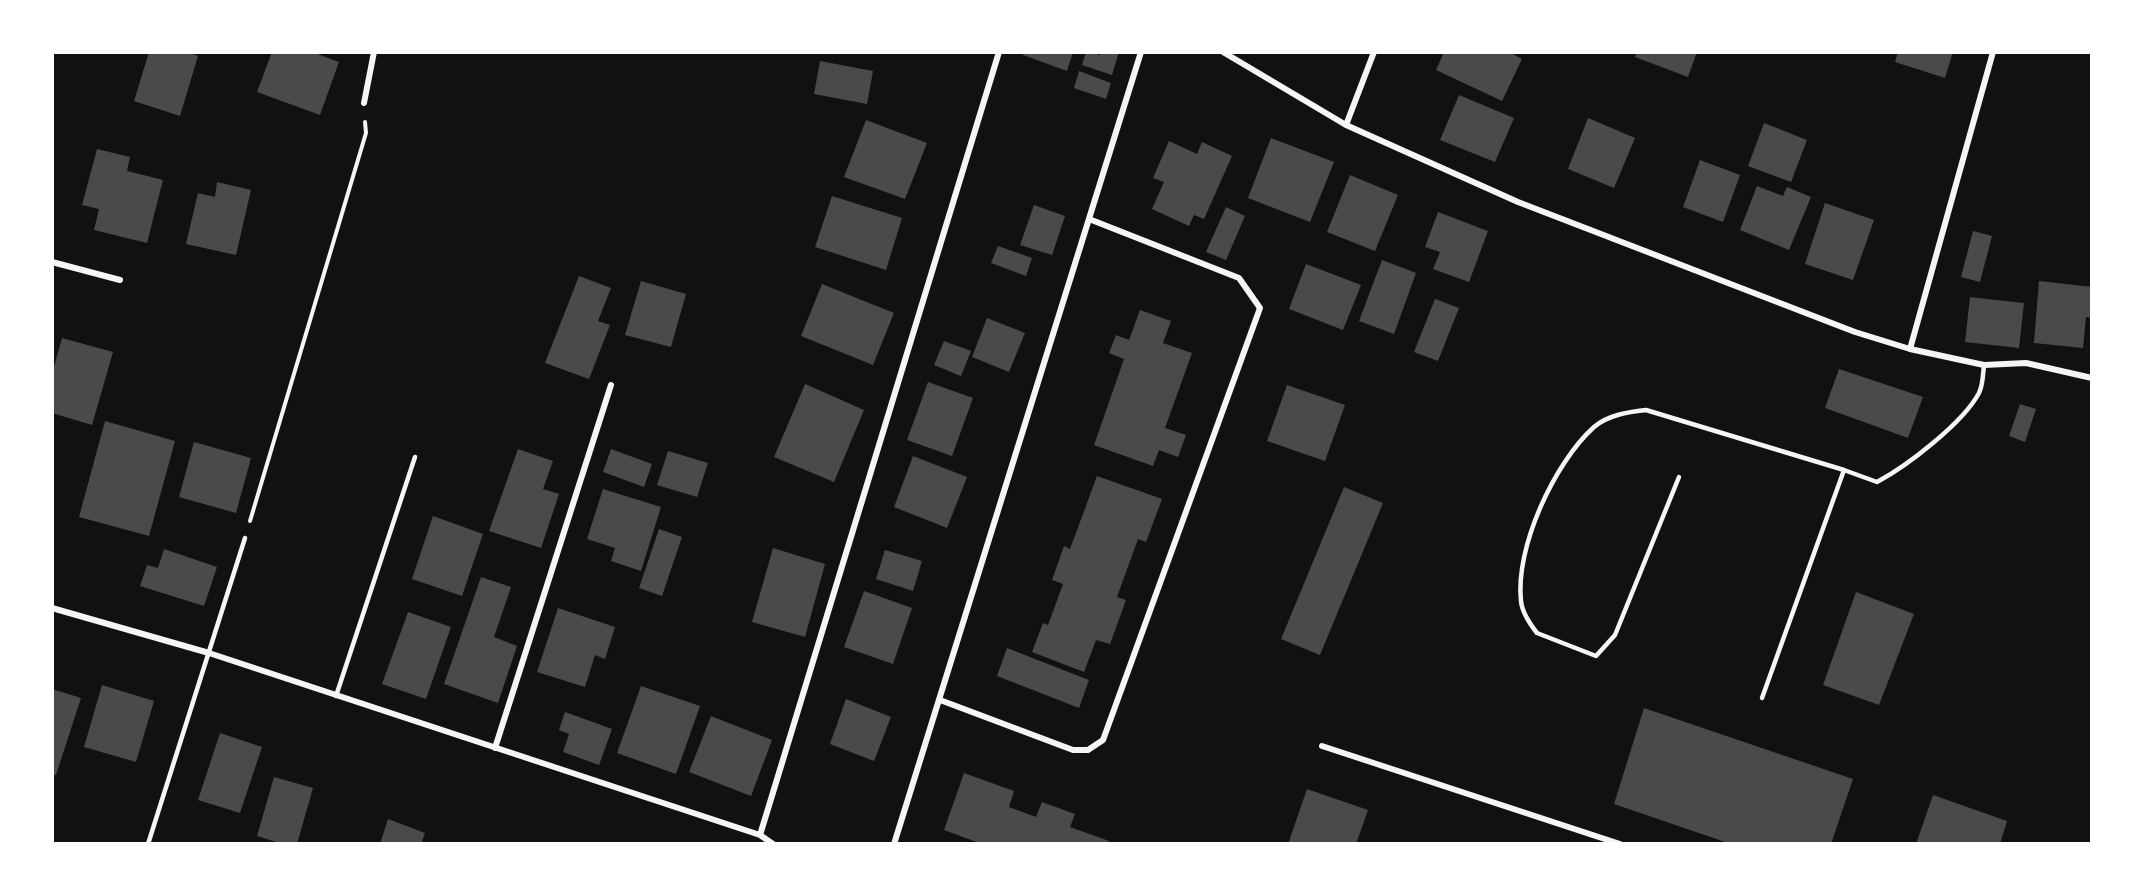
<!DOCTYPE html>
<html>
<head>
<meta charset="utf-8">
<style>
  body { margin:0 }
  #map { position:relative; width:2144px; height:896px; overflow:hidden; background:#111; font-family:Manrope,sans-serif }
  canvas { display:block }
  .frame { position:absolute; inset:0; border:54px solid #fff; pointer-events:none }
</style>
</head>
<body>
<div id="map">
<canvas width="2144" height="896"></canvas>
<div class="frame"></div>
</div>
<script>
const ctx = document.querySelector('canvas').getContext('2d');
ctx.lineJoin = 'round';
function fillPath(path, color) { ctx.fillStyle = color; ctx.fill(path, 'evenodd'); }
function stroke(path, color, width, dash) { ctx.strokeStyle = color; ctx.lineWidth = width; ctx.lineCap = dash ? 'butt' : 'round'; ctx.setLineDash(dash || []); ctx.stroke(path); }
fillPath(new Path2D(`
  M 149,52 L 187,52 L 198,56 L 180,116 L 134,101 Z
  M 272,52 L 312,52 L 339,62 L 320,115 L 257,92 Z
  M 1025,52 L 1073,52 L 1067,71 L 1023,55 Z
  M 1086,52 L 1100,55 L 1100,52 L 1119,52 L 1112,75 L 1082,65 Z
  M 1444,52 L 1509,52 L 1522,59 L 1502,101 L 1436,70 Z
  M 1637,52 L 1697,52 L 1688,77 L 1635,57 Z
  M 1898,52 L 1953,52 L 1945,78 L 1895,62 Z
  M 820,61 L 873,71 L 867,104 L 814,94 Z
  M 1079,71 L 1111,83 L 1106,99 L 1074,88 Z
  M 1459,95 L 1514,118 L 1495,162 L 1440,140 Z
  M 1588,118 L 1635,138 L 1614,188 L 1568,169 Z
  M 866,120 L 927,143 L 905,199 L 844,177 Z
  M 1764,123 L 1807,140 L 1791,182 L 1748,166 Z
  M 1271,138 L 1334,162 L 1310,222 L 1248,198 Z
  M 1169,141 L 1197,154 L 1202,142 L 1232,156 L 1204,219 L 1194,215 L 1189,226 L 1152,209 L 1164,182 L 1153,178 Z
  M 97,149 L 130,157 L 127,171 L 163,180 L 147,243 L 94,230 L 99,209 L 82,205 Z
  M 1700,160 L 1740,175 L 1723,222 L 1683,207 Z
  M 1350,175 L 1398,195 L 1375,251 L 1327,232 Z
  M 217,182 L 251,190 L 236,255 L 186,244 L 198,193 L 215,197 Z
  M 1757,186 L 1783,196 L 1787,187 L 1811,197 L 1789,250 L 1740,230 Z
  M 832,196 L 902,218 L 886,270 L 815,247 Z
  M 1825,203 L 1874,220 L 1853,280 L 1805,264 Z
  M 1034,205 L 1065,216 L 1052,255 L 1020,245 Z
  M 1226,207 L 1245,216 L 1226,260 L 1206,252 Z
  M 1438,212 L 1488,231 L 1469,282 L 1433,269 L 1440,252 L 1425,247 Z
  M 1973,231 L 1992,236 L 1980,282 L 1961,277 Z
  M 998,246 L 1032,258 L 1026,276 L 991,263 Z
  M 1382,260 L 1416,273 L 1394,334 L 1359,321 Z
  M 1306,264 L 1361,285 L 1343,330 L 1289,309 Z
  M 579,276 L 611,288 L 598,321 L 610,325 L 589,379 L 545,363 Z
  M 641,281 L 686,294 L 671,347 L 625,335 Z
  M 2039,281 L 2092,287 L 2092,318 L 2086,317 L 2083,348 L 2034,343 Z
  M 822,284 L 894,313 L 873,365 L 801,336 Z
  M 1970,297 L 2024,303 L 2019,348 L 1965,342 Z
  M 1435,299 L 1459,308 L 1438,361 L 1414,352 Z
  M 1140,310 L 1171,321 L 1163,343 L 1192,353 L 1165,428 L 1186,435 L 1178,457 L 1159,450 L 1153,466 L 1094,445 L 1124,359 L 1109,353 L 1116,335 L 1129,340 Z
  M 987,318 L 1025,333 L 1009,372 L 972,357 Z
  M 62,338 L 113,352 L 92,425 L 52,413 L 52,374 Z
  M 944,341 L 971,351 L 961,376 L 934,365 Z
  M 1839,369 L 1923,397 L 1908,438 L 1825,408 Z
  M 928,382 L 973,398 L 952,456 L 907,440 Z
  M 805,384 L 864,410 L 834,482 L 774,457 Z
  M 1287,385 L 1345,405 L 1325,461 L 1267,441 Z
  M 2020,404 L 2036,409 L 2025,442 L 2009,436 Z
  M 105,421 L 175,441 L 149,536 L 79,517 Z
  M 194,442 L 251,458 L 236,513 L 179,497 Z
  M 518,449 L 553,461 L 543,489 L 559,494 L 541,548 L 489,531 Z
  M 611,449 L 652,464 L 644,487 L 603,472 Z
  M 668,451 L 708,463 L 697,497 L 657,485 Z
  M 913,456 L 967,477 L 947,528 L 894,507 Z
  M 1097,476 L 1162,499 L 1146,542 L 1138,539 L 1117,597 L 1126,600 L 1110,644 L 1096,640 L 1084,672 L 1032,652 L 1043,623 L 1048,625 L 1063,584 L 1052,580 L 1064,546 L 1070,549 Z
  M 1344,487 L 1383,503 L 1320,655 L 1281,639 Z
  M 603,489 L 661,507 L 641,571 L 611,561 L 615,548 L 587,539 Z
  M 433,516 L 483,534 L 462,596 L 412,579 Z
  M 659,529 L 682,537 L 662,596 L 639,588 Z
  M 773,548 L 825,564 L 805,637 L 752,622 Z
  M 164,549 L 217,567 L 204,606 L 140,586 L 147,565 L 158,568 Z
  M 885,550 L 922,561 L 913,591 L 876,579 Z
  M 481,577 L 511,587 L 494,637 L 517,646 L 498,703 L 444,684 Z
  M 864,591 L 912,608 L 893,664 L 844,647 Z
  M 1856,592 L 1914,614 L 1879,705 L 1823,685 Z
  M 558,608 L 615,627 L 605,659 L 595,655 L 585,687 L 537,672 Z
  M 408,612 L 451,627 L 426,699 L 382,684 Z
  M 1007,648 L 1089,680 L 1079,708 L 997,676 Z
  M 102,685 L 154,701 L 136,762 L 84,747 Z
  M 641,686 L 700,706 L 676,774 L 617,753 Z
  M 52,689 L 81,698 L 56,775 L 52,774 Z
  M 846,699 L 891,717 L 874,761 L 830,744 Z
  M 1644,708 L 1853,779 L 1831,844 L 1731,844 L 1614,804 Z
  M 565,712 L 612,729 L 599,765 L 563,752 L 569,734 L 559,730 Z
  M 711,716 L 772,740 L 751,796 L 689,772 Z
  M 220,733 L 262,747 L 240,813 L 198,800 Z
  M 964,773 L 1014,791 L 1009,807 L 1036,817 L 1042,802 L 1075,814 L 1070,827 L 1109,841 L 1108,844 L 982,844 L 944,830 Z
  M 274,777 L 313,788 L 297,844 L 283,844 L 257,836 Z
  M 1307,789 L 1368,810 L 1356,844 L 1288,844 Z
  M 1933,795 L 2007,821 L 2000,844 L 1916,844 Z
  M 388,819 L 425,833 L 421,844 L 380,844 Z`), '#4a4a4a');
stroke(new Path2D(`
  M 250,521 L 366,133 L 365,122`), '#f5f5f5', 4);
stroke(new Path2D(`
  M 1679,477 L 1615,635 L 1596,656 L 1537,633 C 1530,624 1522,613 1521,601 C 1515,548 1554,463 1594,427 C 1608,415 1628,412 1646,410 L 1844,470
  M 336,696 L 415,457
  M 1762,698 L 1844,470 L 1877,482 C 1907,466 1963,423 1979,393 C 1983,385 1983,374 1984,365
  M 148,844 L 245,538`), '#f5f5f5', 4.5);
stroke(new Path2D(`
  M 1223,52 L 1346,125 L 1518,202 L 1855,332 L 1910,349 L 1984,365 L 2026,363 L 2092,378
  M 364,103 L 374,52
  M 1346,125 L 1374,52
  M 52,262 L 120,280
  M 1910,349 L 1993,52
  M 52,608 L 209,653 L 760,835 L 773,844
  M 940,700 L 1073,750 L 1088,750 L 1103,740 L 1260,308 L 1239,278 L 1089,219
  M 1322,746 L 1620,844
  M 495,748 L 611,385
  M 760,835 L 999,52
  M 894,844 L 1141,52`), '#f5f5f5', 6);
</script>
</body>
</html>
